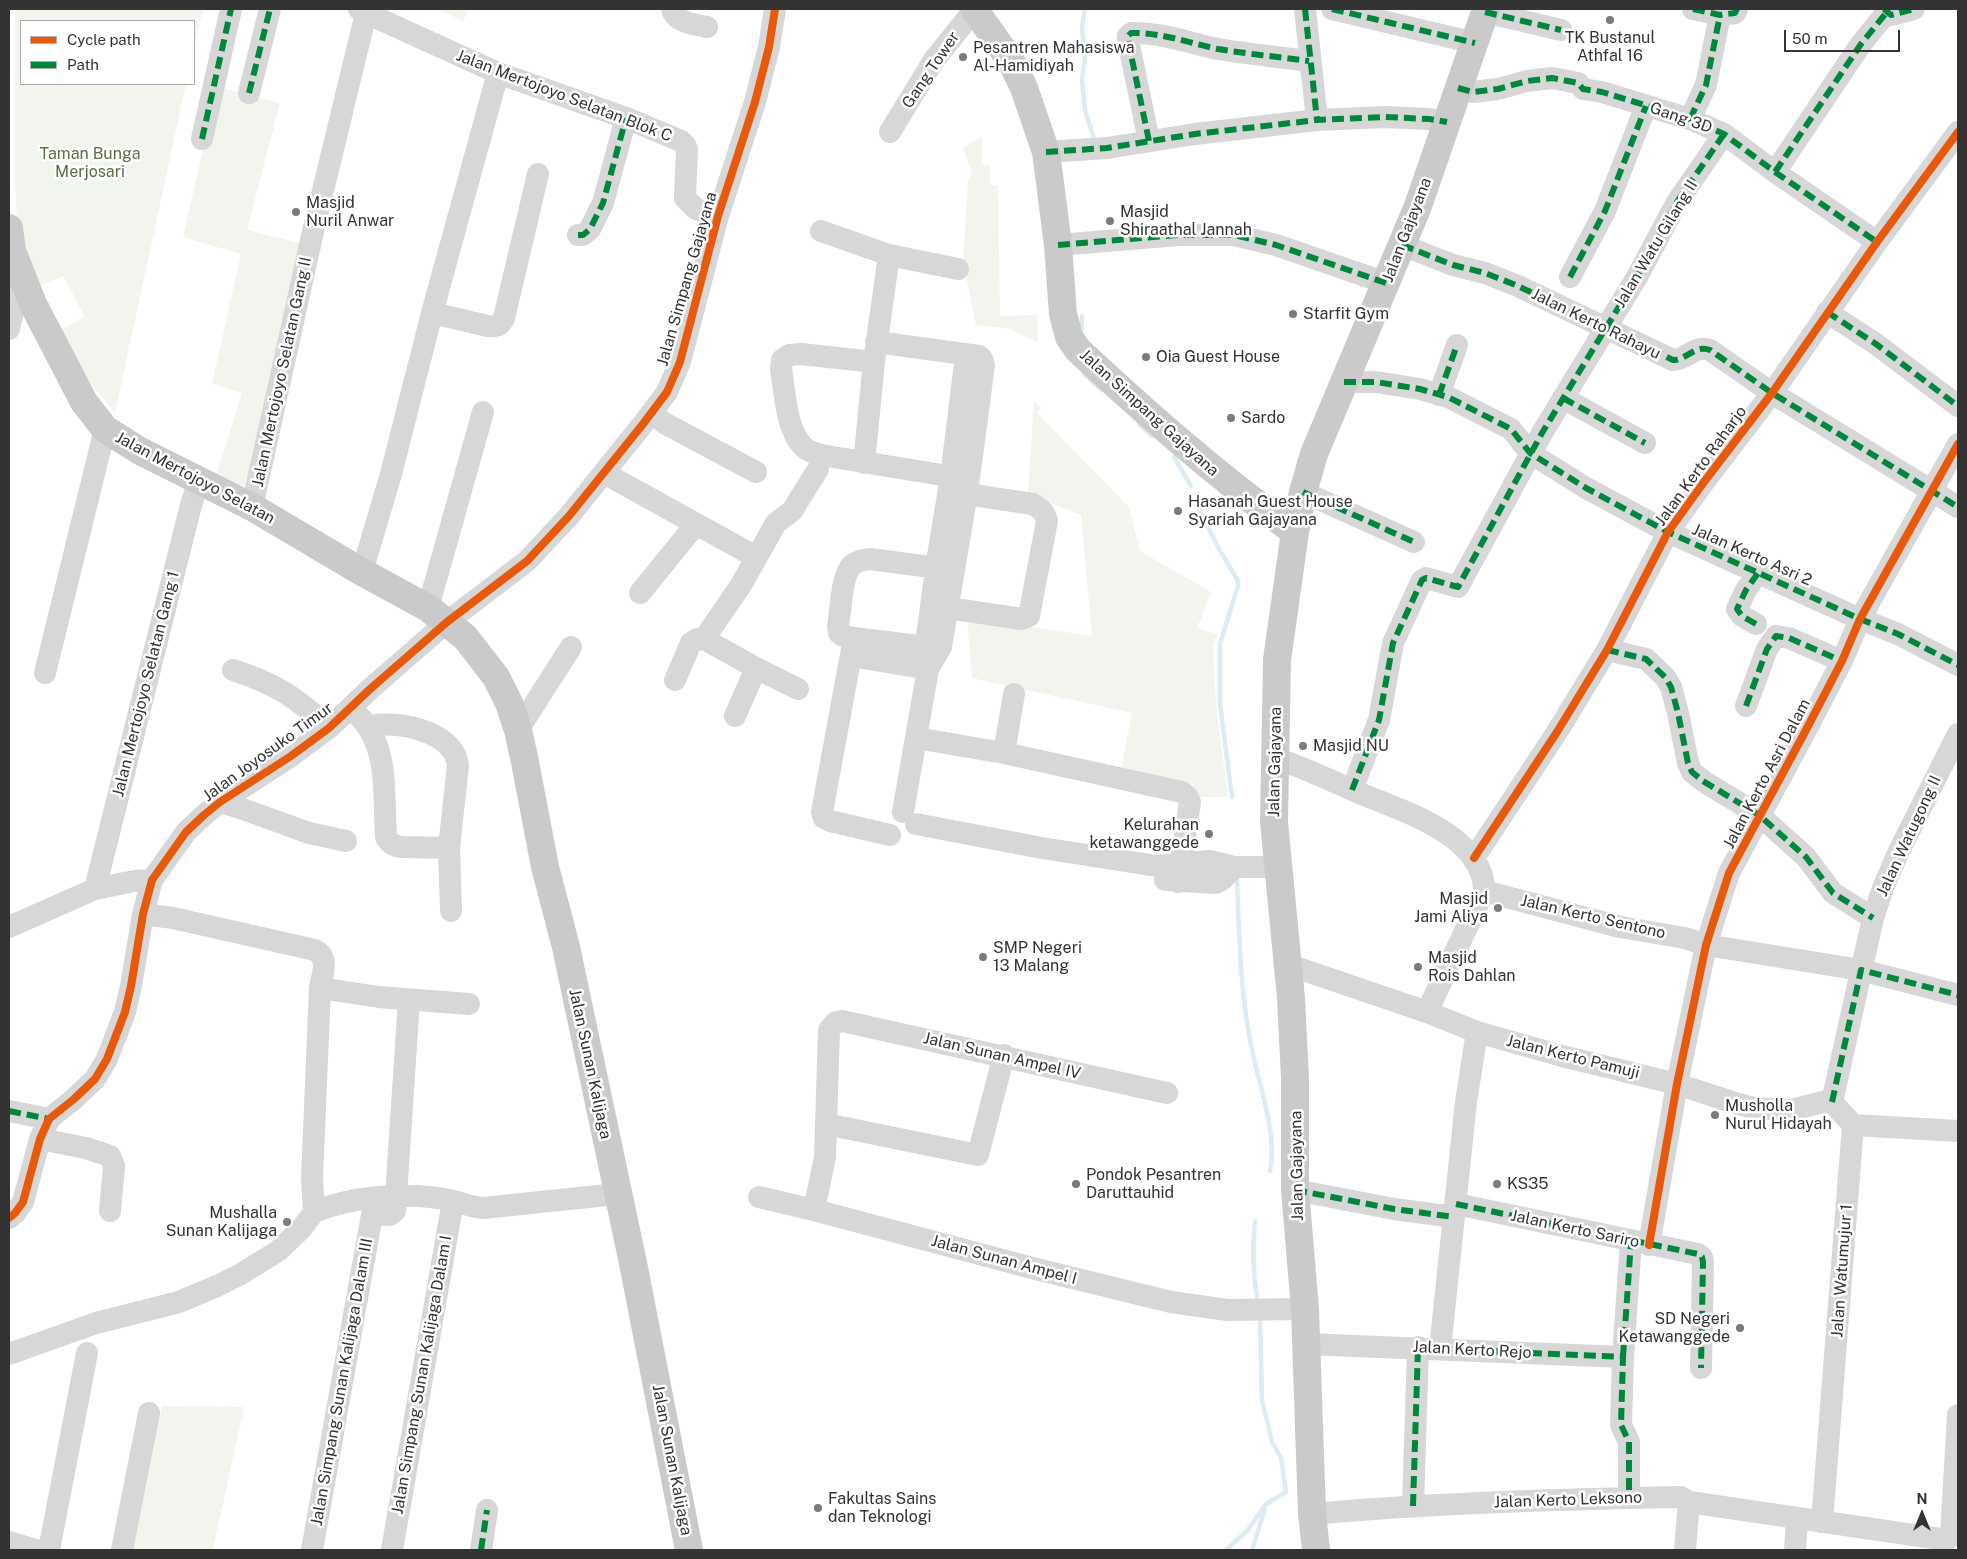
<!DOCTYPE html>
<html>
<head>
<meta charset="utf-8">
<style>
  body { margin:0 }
  #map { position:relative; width:1967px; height:1559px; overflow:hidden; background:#fff; font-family:"Public Sans",sans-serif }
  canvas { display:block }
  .frame { position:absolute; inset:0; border:10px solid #333; pointer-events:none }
  .legend { position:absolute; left:20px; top:20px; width:175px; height:65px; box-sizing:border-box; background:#fff; border:1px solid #adadad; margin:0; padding:6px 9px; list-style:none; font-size:15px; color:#333 }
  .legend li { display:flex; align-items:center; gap:10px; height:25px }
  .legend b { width:25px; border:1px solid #adadad }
  .north { position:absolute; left:1897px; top:1489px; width:50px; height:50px; -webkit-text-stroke:4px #fff; paint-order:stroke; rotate:0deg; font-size:14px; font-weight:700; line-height:20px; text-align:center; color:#333 }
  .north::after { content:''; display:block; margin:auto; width:18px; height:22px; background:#333; clip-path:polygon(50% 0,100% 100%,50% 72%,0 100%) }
  .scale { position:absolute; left:1784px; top:30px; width:116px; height:22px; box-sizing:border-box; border:2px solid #333; border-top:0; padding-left:6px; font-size:15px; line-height:18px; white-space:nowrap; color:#333; -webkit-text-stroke:4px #fff; paint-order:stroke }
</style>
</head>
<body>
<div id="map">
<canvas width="1967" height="1559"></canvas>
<div class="frame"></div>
<ul class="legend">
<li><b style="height:6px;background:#e8590c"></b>Cycle path</li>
<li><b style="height:6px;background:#00873e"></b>Path</li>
</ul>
<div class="north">N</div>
<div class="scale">50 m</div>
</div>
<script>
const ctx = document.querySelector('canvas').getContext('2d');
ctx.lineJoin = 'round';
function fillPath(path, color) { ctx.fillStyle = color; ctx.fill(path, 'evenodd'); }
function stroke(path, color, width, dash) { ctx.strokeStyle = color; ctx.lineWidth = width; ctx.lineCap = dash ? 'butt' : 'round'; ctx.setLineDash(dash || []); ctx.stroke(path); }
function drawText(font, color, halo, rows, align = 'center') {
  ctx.font = font + ' "Public Sans",sans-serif'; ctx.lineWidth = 5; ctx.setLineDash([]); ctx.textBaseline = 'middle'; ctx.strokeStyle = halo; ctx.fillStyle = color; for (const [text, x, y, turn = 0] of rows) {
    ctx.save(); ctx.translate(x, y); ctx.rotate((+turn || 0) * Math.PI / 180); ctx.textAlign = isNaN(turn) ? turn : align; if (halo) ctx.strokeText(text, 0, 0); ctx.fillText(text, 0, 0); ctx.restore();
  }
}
fillPath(new Path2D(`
  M 15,9 L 203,9 L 194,48 L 194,21 L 21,21 L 21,84 L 186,84 L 115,413 L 75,364 L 58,331 L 85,317 L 63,276 L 36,287 L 17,221 L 14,172 Z
  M 437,9 L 469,9 L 463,21 Z
  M 217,87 L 280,103 L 247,230 L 307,245 L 253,490 L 240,484 L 238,492 L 215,479 L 242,393 L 212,384 L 241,254 L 183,237 Z
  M 982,136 L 982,165 L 990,165 L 990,185 L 998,185 L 1000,316 L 1037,315 L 1038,342 L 1006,328 L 976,325 L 963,261 L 968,180 L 972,172 L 963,149 Z
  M 1034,401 L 1042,408 L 1037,413 L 1129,507 L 1140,551 L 1211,592 L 1197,628 L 1218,634 L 1213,645 L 1216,706 L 1228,797 L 1194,797 L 1193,784 L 1121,769 L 1132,713 L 972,678 L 967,617 L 1092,636 L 1081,515 L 1028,494 Z
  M 162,1406 L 244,1407 L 213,1550 L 130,1550 Z`), '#f1f5ed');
stroke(new Path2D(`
  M 1085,9 L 1082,27 L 1085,58 L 1082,80 L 1085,110 L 1095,142
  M 1081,334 L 1082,316
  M 1084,374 L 1102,390
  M 1139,424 L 1152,436
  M 1174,457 L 1191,486
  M 1198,507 L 1218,547 L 1238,581 L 1238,586 L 1220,644 L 1220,704 L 1232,797
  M 1237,880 C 1239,933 1240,987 1250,1040 C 1257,1080 1278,1132 1270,1171
  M 1255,1221 C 1252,1249 1253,1276 1258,1304
  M 1226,1550 L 1247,1531 L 1266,1504 L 1286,1492 L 1281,1458 L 1272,1442 L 1262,1400 L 1260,1317
  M 1252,1550 L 1265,1508`), '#ddebf3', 4.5);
stroke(new Path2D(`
  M 359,9 L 366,13 L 498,73 L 626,118 L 681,141 L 685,145 L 687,149 L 685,198 L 696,209 L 718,216
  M 672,9 C 675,23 695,24 707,27
  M 1305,9 L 1317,120
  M 1332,9 L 1475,43
  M 1693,9 L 1720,15 L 1735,13 L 1737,9
  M 1884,9 L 1891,15 L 1914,9
  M 1485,12 L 1561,30
  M 1458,88 L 1473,92 L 1498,89 L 1527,81 L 1552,78 L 1578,83 L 1583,89 L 1602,92 L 1690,119 L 1724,134 L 1775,172 L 1877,242
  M 249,93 L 270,9
  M 1690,119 L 1706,85 L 1720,15
  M 890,132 L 934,60 L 975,9
  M 202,139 L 231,9
  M 1149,141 L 1128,40 L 1128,36 L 1131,33 C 1160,32 1189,43 1218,49 C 1248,54 1279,57 1309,61
  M 1046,152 L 1107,148 L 1195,134 L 1317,120 L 1385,117 L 1429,119 L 1447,122
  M 1775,172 L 1861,44 L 1887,12
  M 821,231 L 889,255 L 958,269
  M 578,235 L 583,235 L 590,229 L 603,203 L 626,118
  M 1058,245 L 1179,235 L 1234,235 L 1276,245 L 1386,283
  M 1402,245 L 1453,265 L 1485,273 L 1518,286 L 1673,360 C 1686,360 1696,344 1710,350 L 1772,393 L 1958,507
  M 1570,277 L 1605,211 L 1646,106
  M 1827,312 L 1876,344 L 1958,406
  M 432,313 L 488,326 C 496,327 500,326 504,318 L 538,174
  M 9,329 L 22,274
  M 874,362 L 801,354 L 789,355 L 782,360 L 781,369 C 785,393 786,433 806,449 C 810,452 816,453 821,455 L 966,479
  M 1344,382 L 1376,382 L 1420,389 L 1448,397 L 1511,429 L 1530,453 L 1586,488 L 1668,532 L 1860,619 L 1898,634 L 1958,665
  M 1439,395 L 1457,345
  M 1563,398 L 1645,443
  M 652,414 L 666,424 L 756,472
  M 864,463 L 874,362 L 889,255
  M 604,473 L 756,557
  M 1303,492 L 1414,542
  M 252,507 L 312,236 L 366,13
  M 362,572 L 391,474 L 432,313 L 498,73
  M 640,593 L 696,524
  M 428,608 L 483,412
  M 948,608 L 1022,619 L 1029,616 L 1047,521 C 1045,512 1041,509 1033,504 L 953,492
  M 1756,624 L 1742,616 L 1737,609 L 1746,590 L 1758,573
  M 854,638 L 919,646 L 923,645 L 927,638 L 936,568 L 951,477 L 966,355
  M 704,639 L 756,668 L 798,689
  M 1607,650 L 1646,659 L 1665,677 L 1671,687 L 1678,713 L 1688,763 L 1692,772 L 1703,781 L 1759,815 L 1806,857 L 1833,893 L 1873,918
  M 851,656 L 928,669 L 941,647 L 967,493 L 984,365 L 982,359 L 979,356 L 876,342
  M 233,670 C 276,684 296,697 329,728
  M 45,673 L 105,429
  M 675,680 L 691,643 L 697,639 L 704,639 L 741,585 L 776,523 L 792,511 L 818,469
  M 1746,706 L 1767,649 L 1776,636 L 1789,638 L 1842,661
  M 359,716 C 390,748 383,796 386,837 C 390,844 394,846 402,847 L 449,848
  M 735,716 L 756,668
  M 369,726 C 397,720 454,731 458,765 L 449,848 L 451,911
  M 518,730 L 571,647
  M 916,738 L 1004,753 L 1182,792 L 1187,796 L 1190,802 L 1178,882
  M 1004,753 L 1014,694
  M 1274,758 L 1292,764 C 1315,773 1337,783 1359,793 C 1401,810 1485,836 1484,891 L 1427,1012
  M 1352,790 L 1379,720 L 1393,643 L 1422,580 L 1426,578 L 1458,587 L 1542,433 L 1637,277 L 1677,202 L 1724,134
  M 220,802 L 240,808 L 309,833 L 346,841
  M 903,812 L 928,669 L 923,656
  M 916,824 L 1042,848 L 1157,866 L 1209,861 L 1235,867 L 1278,867
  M 890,835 L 830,821 L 824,818 L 822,812 L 854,638 L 843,636 L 839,633 L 838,626 C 841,610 841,578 851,566 C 856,561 863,560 870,559 L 953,570
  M 1474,858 L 1557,732 L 1607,650 L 1668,532 L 1704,482 L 1772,393 L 1877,242 L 1958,132
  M 1165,880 L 1216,883 L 1223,879 L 1235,867
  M 95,889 L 191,505 L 199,480
  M 1484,891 L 1620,927 L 1685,938 L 1706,945 L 1861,970 L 1958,995
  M 143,914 L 173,918 L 315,950 C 330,958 322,975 320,988
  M 9,927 L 95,889 L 134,881 L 152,880
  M 1289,965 L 1427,1012 L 1477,1032 L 1562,1056 L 1677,1084 L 1735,1103 L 1754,1108 L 1791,1110 L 1827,1101 L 1832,1102 L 1853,1125
  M 1832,1102 L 1873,918 L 1883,888 L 1898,853 L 1958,734
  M 9,1111 L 49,1119
  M 826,1124 L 978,1155 L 1004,1055
  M 1853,1125 L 1958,1131
  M 40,1139 L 86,1148 L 110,1156 L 114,1166 L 110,1211
  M 1295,1190 L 1394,1209 L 1454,1217
  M 759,1197 L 814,1210 L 1036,1269 L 1171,1302 L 1227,1310 L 1305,1309
  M 1456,1204 L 1698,1254 L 1702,1257 L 1703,1262 L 1701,1368
  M 814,1210 L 825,1157 L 829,1030 L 836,1022 L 842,1021 L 1167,1093
  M 314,1212 L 312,1178 L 320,988 L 379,997 L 469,1004
  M 314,1212 C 352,1196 412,1191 453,1201 C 463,1203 472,1207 483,1208 L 617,1194
  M 373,1214 L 390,1215 L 395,1211 L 409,1000
  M 9,1218 L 15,1213 L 23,1202 L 40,1139 L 49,1119 L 74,1099 L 95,1079 L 107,1059 L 125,1012 L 131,986 L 143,914 L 152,880 L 186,832 L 204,815 L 220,802 L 291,756 L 329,728 L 369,690 L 447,622 L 527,561 L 569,516 L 643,424 L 667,392 L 680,362 L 718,216 L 755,102 L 769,47 L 775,9
  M 1649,1245 L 1677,1084 L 1706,945 L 1729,873 L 1806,730 L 1842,661 L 1860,619 L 1958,444
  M 1306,1344 L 1623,1357 L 1621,1425 L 1629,1442 L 1629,1498
  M 1440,1349 L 1466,1102 L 1477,1032
  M 9,1354 L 96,1323 L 179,1302 L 217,1286 L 241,1274 L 278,1251 L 302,1228 L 314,1212
  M 1623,1357 L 1631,1241
  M 1413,1506 L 1418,1347
  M 1312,1514 C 1434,1503 1557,1499 1681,1497 L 1689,1502 L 1947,1540 L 1951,1536 L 1958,1415
  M 1822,1522 L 1853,1125
  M 9,1542 L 36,1550
  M 49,1550 L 87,1353
  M 122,1550 L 149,1413
  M 312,1550 L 375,1198
  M 392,1550 L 453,1201
  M 481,1550 L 487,1510
  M 1685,1550 L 1689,1502
  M 1795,1550 L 1797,1519`), '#d7d7d7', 22);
stroke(new Path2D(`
  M 974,9 L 1011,61 L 1024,88 L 1046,152 L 1058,245 L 1063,314 L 1069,337 L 1078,350 C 1148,415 1218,477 1295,532
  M 9,228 L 12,251 L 33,304 L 84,402 L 105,429 L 140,451 L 252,507 L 362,572 L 428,608 L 465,637 L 496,677 L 509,703 L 518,730 L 525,762 L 545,867 L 566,947 L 633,1263 L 689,1550
  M 1316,1550 L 1312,1514 L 1305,1309 L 1295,1190 L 1295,1078 L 1291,998 L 1274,822 L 1277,660 L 1295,532 L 1303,492 L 1314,454 L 1418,206 L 1486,9`), '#cacaca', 28);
stroke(new Path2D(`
  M 1305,9 L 1317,120
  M 1332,9 L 1475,43
  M 1693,9 L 1720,15 L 1735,13 L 1737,9
  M 1884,9 L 1891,15 L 1914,9
  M 1485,12 L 1561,30
  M 1458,88 L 1473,92 L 1498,89 L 1527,81 L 1552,78 L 1578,83 L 1583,89 L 1602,92 L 1690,119 L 1724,134 L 1775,172 L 1877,242
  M 249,93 L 270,9
  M 1690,119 L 1706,85 L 1720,15
  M 202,139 L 231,9
  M 1149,141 L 1128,40 L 1128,36 L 1131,33 C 1160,32 1189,43 1218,49 C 1248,54 1279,57 1309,61
  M 1046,152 L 1107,148 L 1195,134 L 1317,120 L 1385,117 L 1429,119 L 1447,122
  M 1775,172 L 1861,44 L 1887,12
  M 578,235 L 583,235 L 590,229 L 603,203 L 626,118
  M 1058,245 L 1179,235 L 1234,235 L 1276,245 L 1386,283
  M 1402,245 L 1453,265 L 1485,273 L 1518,286 L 1673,360 C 1686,360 1696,344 1710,350 L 1772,393 L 1958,507
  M 1570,277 L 1605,211 L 1646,106
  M 1827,312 L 1876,344 L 1958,406
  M 1344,382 L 1376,382 L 1420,389 L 1448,397 L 1511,429 L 1530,453 L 1586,488 L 1668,532 L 1860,619 L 1898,634 L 1958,665
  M 1439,395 L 1457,345
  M 1563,398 L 1645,443
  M 1303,492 L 1414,542
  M 1756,624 L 1742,616 L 1737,609 L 1746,590 L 1758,573
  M 1607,650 L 1646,659 L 1665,677 L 1671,687 L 1678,713 L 1688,763 L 1692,772 L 1703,781 L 1759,815 L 1806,857 L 1833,893 L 1873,918
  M 1746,706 L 1767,649 L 1776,636 L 1789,638 L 1842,661
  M 1352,790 L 1379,720 L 1393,643 L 1422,580 L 1426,578 L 1458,587 L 1542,433 L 1637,277 L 1677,202 L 1724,134
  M 1832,1102 L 1861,970 L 1958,995
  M 9,1111 L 49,1119
  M 1295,1190 L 1394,1209 L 1454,1217
  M 1456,1204 L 1698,1254 L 1702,1257 L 1703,1262 L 1701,1368
  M 1440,1349 L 1623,1357 L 1621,1425 L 1629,1442 L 1629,1498
  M 1623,1357 L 1631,1241
  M 1413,1506 L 1418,1347
  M 481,1550 L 487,1510`), '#00873e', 6, [12, 6]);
stroke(new Path2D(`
  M 1474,858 L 1557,732 L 1607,650 L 1668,532 L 1704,482 L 1772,393 L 1877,242 L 1958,132
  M 9,1218 L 15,1213 L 23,1202 L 40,1139 L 49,1119 L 74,1099 L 95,1079 L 107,1059 L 125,1012 L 131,986 L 143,914 L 152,880 L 186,832 L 204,815 L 220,802 L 291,756 L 329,728 L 369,690 L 447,622 L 527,561 L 569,516 L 643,424 L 667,392 L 680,362 L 718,216 L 755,102 L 769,47 L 775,9
  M 1649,1245 L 1677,1084 L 1706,945 L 1729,873 L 1806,730 L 1842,661 L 1860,619 L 1958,444`), '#e8590c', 8);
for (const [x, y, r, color] of [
  [1610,20,5,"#7a7a7a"],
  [963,57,5,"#7a7a7a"],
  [296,212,5,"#7a7a7a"],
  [1110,221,5,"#7a7a7a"],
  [1293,314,5,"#7a7a7a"],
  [1146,357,5,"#7a7a7a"],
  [1231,418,5,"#7a7a7a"],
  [1178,511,5,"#7a7a7a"],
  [1303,746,5,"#7a7a7a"],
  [1209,834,5,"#7a7a7a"],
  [1498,908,5,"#7a7a7a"],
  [983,957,5,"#7a7a7a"],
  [1418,967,5,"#7a7a7a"],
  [1715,1115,5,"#7a7a7a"],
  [1076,1184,5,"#7a7a7a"],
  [1497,1184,5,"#7a7a7a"],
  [287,1222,5,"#7a7a7a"],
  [1740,1328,5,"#7a7a7a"],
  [818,1508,5,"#7a7a7a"]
]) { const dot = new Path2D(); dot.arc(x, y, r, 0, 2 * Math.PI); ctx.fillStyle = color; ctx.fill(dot); stroke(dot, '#fff', 2); }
drawText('16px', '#333', '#fff', [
  ["TK Bustanul",1610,38,"center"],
  ["Athfal 16",1610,56,"center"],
  ["Pesantren Mahasiswa",973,48],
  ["Al-Hamidiyah",973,66],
  ["Masjid",306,203],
  ["Nuril Anwar",306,221],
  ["Masjid",1120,212],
  ["Shiraathal Jannah",1120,230],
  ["Starfit Gym",1303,314],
  ["Oia Guest House",1156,357],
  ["Sardo",1241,418],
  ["Hasanah Guest House",1188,502],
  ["Syariah Gajayana",1188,520],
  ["Masjid NU",1313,746],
  ["Kelurahan",1199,825,"right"],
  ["ketawanggede",1199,843,"right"],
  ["Masjid",1488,899,"right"],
  ["Jami Aliya",1488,917,"right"],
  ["SMP Negeri",993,948],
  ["13 Malang",993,966],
  ["Masjid",1428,958],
  ["Rois Dahlan",1428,976],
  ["Musholla",1725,1106],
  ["Nurul Hidayah",1725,1124],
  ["Pondok Pesantren",1086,1175],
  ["Daruttauhid",1086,1193],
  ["KS35",1507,1184],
  ["Mushalla",277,1213,"right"],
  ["Sunan Kalijaga",277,1231,"right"],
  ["SD Negeri",1730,1319,"right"],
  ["Ketawanggede",1730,1337,"right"],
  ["Fakultas Sains",828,1499],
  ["dan Teknologi",828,1517]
], 'left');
drawText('16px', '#333', '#fff', [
  ["Gang Tower",931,70,-56],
  ["Jalan Mertojoyo Selatan Blok C",564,96,21],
  ["Gang 3D",1681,118,19],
  ["Jalan Gajayana",1407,230,-69],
  ["Jalan Watu Gilang II",1656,244,-59],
  ["Jalan Simpang Gajayana",687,279,-74],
  ["Jalan Kerto Rahayu",1596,324,26],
  ["Jalan Mertojoyo Selatan Gang II",282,372,-78],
  ["Jalan Simpang Gajayana",1149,413,42],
  ["Jalan Kerto Raharjo",1701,466,-54],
  ["Jalan Mertojoyo Selatan",195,478,28],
  ["Jalan Kerto Asri 2",1752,555,24],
  ["Jalan Mertojoyo Selatan Gang 1",146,684,-76],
  ["Jalan Joyosuko Timur",268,752,-36],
  ["Jalan Gajayana",1275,762,-89],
  ["Jalan Kerto Asri Dalam",1767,774,-62],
  ["Jalan Watugong II",1909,836,-65],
  ["Jalan Kerto Sentono",1593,917,13],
  ["Jalan Sunan Ampel IV",1002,1056,13],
  ["Jalan Kerto Pamuji",1573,1057,14],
  ["Jalan Sunan Kalijaga",590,1064,78],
  ["Jalan Gajayana",1297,1166,-91],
  ["Jalan Kerto Sariro",1575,1229,12],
  ["Jalan Sunan Ampel I",1004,1260,15],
  ["Jalan Watumujur 1",1842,1271,-86],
  ["Jalan Kerto Rejo",1472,1350,3],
  ["Jalan Simpang Sunan Kalijaga Dalam I",422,1375,-80],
  ["Jalan Simpang Sunan Kalijaga Dalam III",342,1382,-80],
  ["Jalan Sunan Kalijaga",672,1460,79],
  ["Jalan Kerto Leksono",1568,1500,-2]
]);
drawText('16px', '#56703f', '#fff', [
  ["Taman Bunga",90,154],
  ["Merjosari",90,172]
]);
</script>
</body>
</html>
